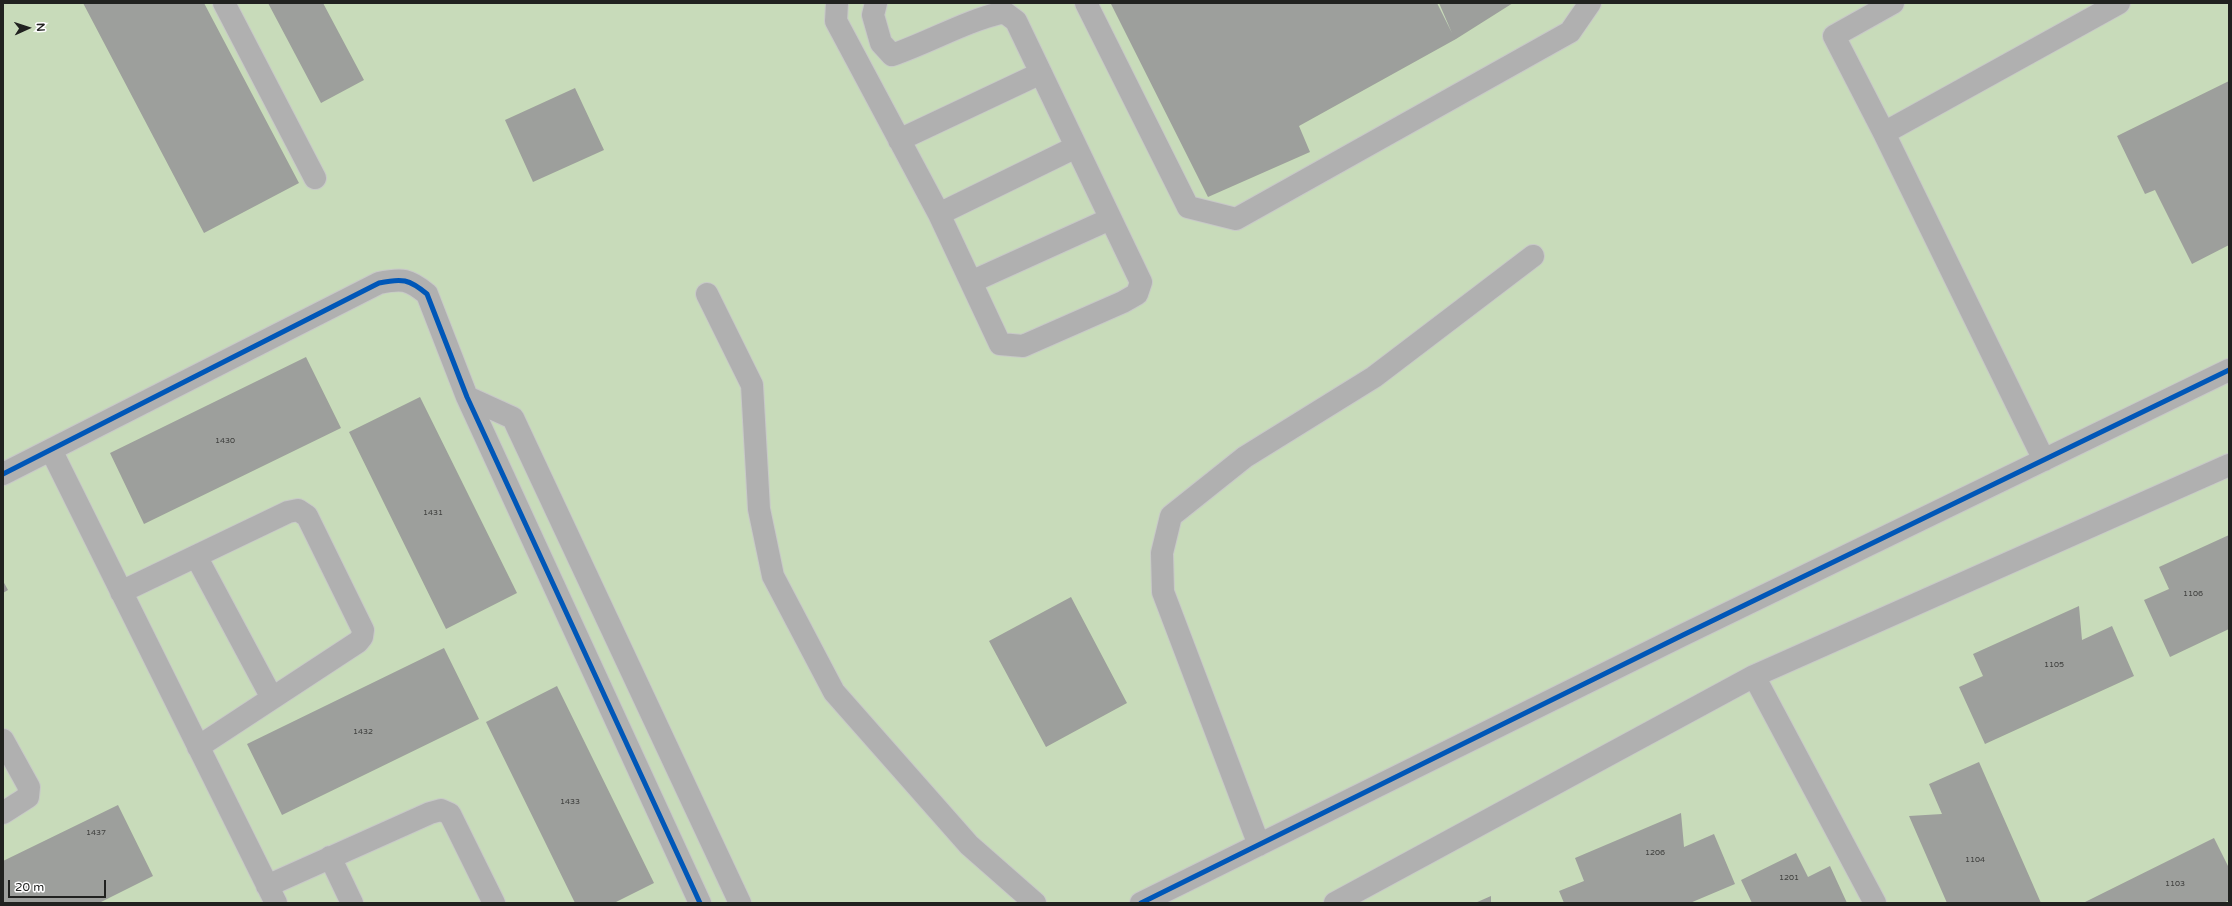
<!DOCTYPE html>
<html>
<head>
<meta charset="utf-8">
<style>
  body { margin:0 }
  #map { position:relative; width:2232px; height:906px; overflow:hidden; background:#edefec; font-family:"Varela Round",sans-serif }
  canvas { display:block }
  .frame { position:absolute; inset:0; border:4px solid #212220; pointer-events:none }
  .north { position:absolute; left:8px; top:8px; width:40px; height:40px; -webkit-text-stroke:3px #fff; paint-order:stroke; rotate:87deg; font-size:11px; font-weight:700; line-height:16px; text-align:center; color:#212220 }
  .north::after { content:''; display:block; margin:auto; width:14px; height:18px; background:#212220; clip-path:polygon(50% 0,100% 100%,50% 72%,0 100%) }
  .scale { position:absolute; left:8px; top:880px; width:98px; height:18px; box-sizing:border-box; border:2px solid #212220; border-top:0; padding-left:5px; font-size:12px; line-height:14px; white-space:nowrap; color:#212220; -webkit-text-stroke:3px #fff; paint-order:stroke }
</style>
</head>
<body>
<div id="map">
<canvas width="2232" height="906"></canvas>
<div class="frame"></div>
<div class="north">N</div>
<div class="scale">20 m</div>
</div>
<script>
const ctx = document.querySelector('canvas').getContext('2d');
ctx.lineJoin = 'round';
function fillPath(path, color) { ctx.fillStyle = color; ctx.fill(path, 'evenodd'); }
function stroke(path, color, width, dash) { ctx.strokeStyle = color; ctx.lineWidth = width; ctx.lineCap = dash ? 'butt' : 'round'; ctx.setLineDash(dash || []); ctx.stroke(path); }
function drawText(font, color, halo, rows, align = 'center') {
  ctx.font = font + ' "Varela Round",sans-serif'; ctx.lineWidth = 4; ctx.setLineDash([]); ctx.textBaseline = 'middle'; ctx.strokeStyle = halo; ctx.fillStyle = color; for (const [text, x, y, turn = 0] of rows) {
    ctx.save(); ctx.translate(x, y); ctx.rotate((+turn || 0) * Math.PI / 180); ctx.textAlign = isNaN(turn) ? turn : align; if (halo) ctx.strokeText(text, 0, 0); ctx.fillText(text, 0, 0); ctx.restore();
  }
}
fillPath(new Path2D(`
  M 3,3 L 2229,3 L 2229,903 L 3,903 Z`), '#c8dbba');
fillPath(new Path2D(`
  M 83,3 L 204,3 L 299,183 L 204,233 Z
  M 268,3 L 323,3 L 364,80 L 321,103 Z
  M 1113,3 L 1437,3 L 1452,33 L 1439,3 L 1513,3 L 1456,39 L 1299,126 L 1310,152 L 1208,197 L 1111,4 Z
  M 2229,81 L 2229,245 L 2192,264 L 2155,190 L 2145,194 L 2117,136 Z
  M 575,88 L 604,150 L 533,182 L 505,120 Z
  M 306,357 L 341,428 L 144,524 L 110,453 Z
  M 420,397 L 517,593 L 446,629 L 349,432 Z
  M 2229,535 L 2229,629 L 2170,657 L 2144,600 L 2169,589 L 2159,567 Z
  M 3,581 L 8,590 L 3,593 Z
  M 1071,597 L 1127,703 L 1046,747 L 989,641 Z
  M 2079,606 L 2082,640 L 2112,626 L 2134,676 L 1985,744 L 1959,687 L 1983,676 L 1973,654 Z
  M 444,648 L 479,719 L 282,815 L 247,744 Z
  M 557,686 L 654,883 L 614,903 L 575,903 L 486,722 Z
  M 1979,762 L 2041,903 L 1947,903 L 1909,816 L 1942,814 L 1929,784 Z
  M 118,805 L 153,876 L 99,903 L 3,903 L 3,861 Z
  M 1681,813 L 1684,847 L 1714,834 L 1735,884 L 1690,903 L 1564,903 L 1559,891 L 1584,881 L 1575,858 Z
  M 2214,838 L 2229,868 L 2229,900 L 2224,903 L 2083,903 Z
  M 1796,853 L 1808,877 L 1830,866 L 1847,903 L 1752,903 L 1741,880 Z
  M 1491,896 L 1491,903 L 1475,903 Z`), '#9d9f9c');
const minor = new Path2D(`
  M 224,3 L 315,178
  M 837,3 L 836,21 L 939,214 L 1000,344 L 1023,346 L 1123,302 L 1137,294 L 1141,282 L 1016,21 L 1004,12 C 965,21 930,42 892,55 L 881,43 L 873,15 L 876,3
  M 1086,3 L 1188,207 L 1236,219 L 1570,32 L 1590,3
  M 1893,3 L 1834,36 L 1884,133 L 2044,460
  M 1884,133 L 2119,3
  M 899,140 L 1041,73
  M 939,214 L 1076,147
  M 971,282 L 1110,219
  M 707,294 L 752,385 L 759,509 L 773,576 L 834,692 L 969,845 L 1035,903
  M 467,397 L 513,418 L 740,903
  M 51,450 L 276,903
  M 3,474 L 379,283 C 402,278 409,279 427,294 L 467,397 L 700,903
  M 196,556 L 272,698
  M 121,592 L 288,512 L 298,510 L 307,516 L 363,630 L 362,637 L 358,642 L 198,747
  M 1754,676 L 1875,903
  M 3,740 L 29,787 L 28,797 L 3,813
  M 1259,845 L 1163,592 L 1162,553 L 1171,516 L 1245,457 L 1374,377 L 1533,256
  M 330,857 L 352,903
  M 267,886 L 430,813 L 441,810 L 450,814 L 494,903
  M 1141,903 L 1683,635 L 2229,370
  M 1335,903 L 1754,676 L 2229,465`);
stroke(minor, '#c8c9c8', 24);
stroke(minor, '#b0b0b0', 22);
stroke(new Path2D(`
  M 3,474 L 379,283 C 402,278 409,279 427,294 L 467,397 L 700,903
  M 1141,903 L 1683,635 L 2229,370`), '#0057b8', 5);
drawText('8px', '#40413f', null, [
  ["1430",225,441],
  ["1431",433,513],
  ["1106",2193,594],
  ["1105",2054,665],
  ["1432",363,732],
  ["1433",570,802],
  ["1437",96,833],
  ["1206",1655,853],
  ["1104",1975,860],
  ["1201",1789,878],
  ["1103",2175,884]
]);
</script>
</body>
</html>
